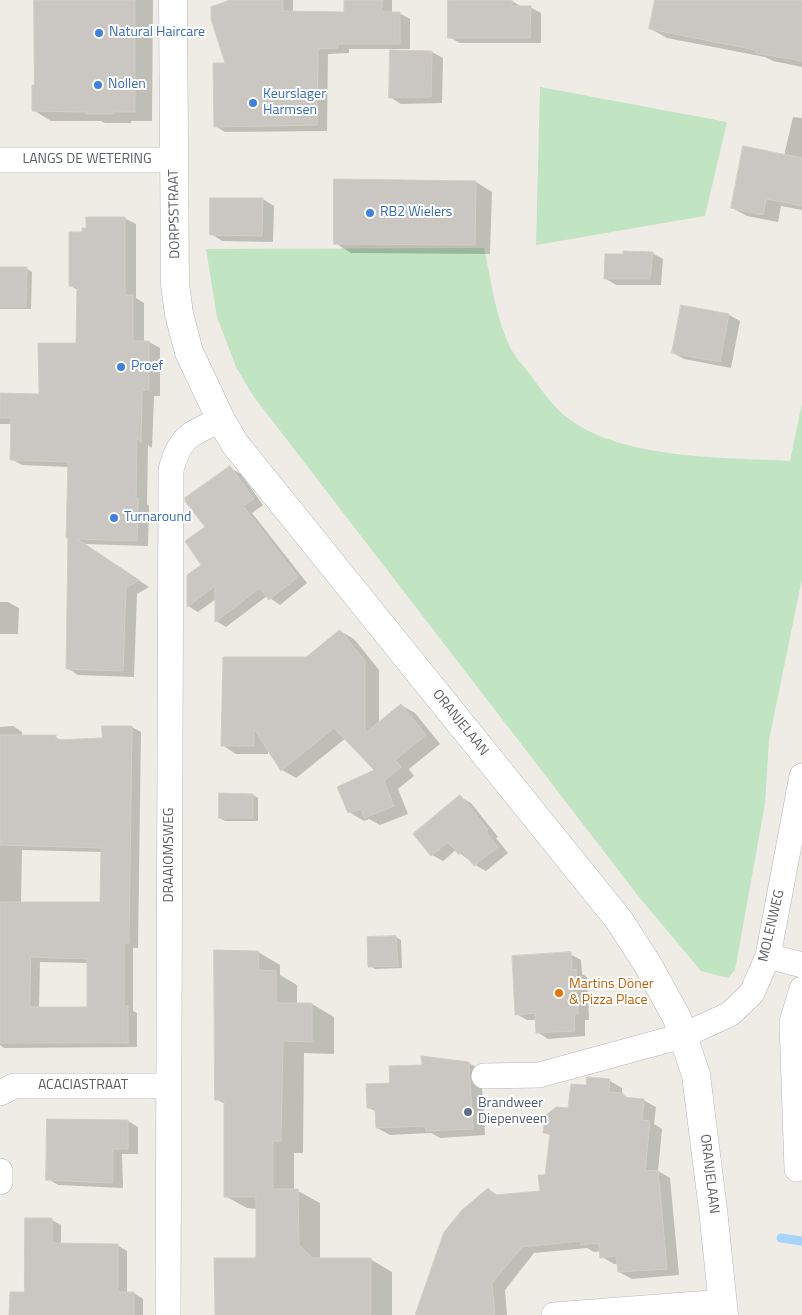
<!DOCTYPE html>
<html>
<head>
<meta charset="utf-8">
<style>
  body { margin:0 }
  canvas { display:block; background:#eeece4 }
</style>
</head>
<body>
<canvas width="802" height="1315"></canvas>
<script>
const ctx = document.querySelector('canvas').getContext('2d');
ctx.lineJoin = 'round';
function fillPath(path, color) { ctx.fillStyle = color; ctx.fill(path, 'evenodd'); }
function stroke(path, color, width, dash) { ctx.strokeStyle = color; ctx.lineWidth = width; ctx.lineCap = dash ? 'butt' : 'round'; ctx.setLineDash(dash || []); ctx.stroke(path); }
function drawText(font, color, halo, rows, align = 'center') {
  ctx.font = font + ' "Titillium Web",sans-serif'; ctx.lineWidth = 4; ctx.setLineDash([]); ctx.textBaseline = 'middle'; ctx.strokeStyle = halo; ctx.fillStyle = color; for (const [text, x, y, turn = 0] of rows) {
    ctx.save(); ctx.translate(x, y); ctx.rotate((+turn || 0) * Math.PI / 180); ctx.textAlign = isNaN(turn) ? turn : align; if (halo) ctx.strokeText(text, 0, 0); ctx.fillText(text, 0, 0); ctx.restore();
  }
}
fillPath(new Path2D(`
  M 540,87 L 727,122 L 705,216 L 536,245 Z
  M 484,248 C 491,279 495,313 508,343 C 513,355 524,366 532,377 C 543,392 554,408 569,419 C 625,460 723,457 790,461 L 802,403 L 802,579 L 769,740 L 765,804 L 735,970 L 728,978 L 701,971 L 639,897 L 254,397 L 236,367 L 217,317 L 206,249 Z`), '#c1e5c3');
fillPath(new Path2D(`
  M 34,0 L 153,0 L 152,121 L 131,121 L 131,123 L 105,123 L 101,121 L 51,121 L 33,110 L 35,86 Z
  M 228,0 L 293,0 L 293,12 L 346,14 L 346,0 L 392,0 L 392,13 L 399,13 L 410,19 L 410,49 L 349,49 L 349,53 L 328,54 L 327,131 L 225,132 L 215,126 L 226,64 Z
  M 656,0 L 802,0 L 802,67 L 773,61 L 765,57 L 667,38 L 651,29 Z
  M 512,1 L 522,7 L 530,7 L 541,13 L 541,43 L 460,43 L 449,37 Z
  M 432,52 L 443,58 L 442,103 L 401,104 L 390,97 Z
  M 793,117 L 802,118 L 802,210 L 781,206 L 778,222 L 747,216 L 732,208 L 784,156 Z
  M 336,180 L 476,182 L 492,192 L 490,254 L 351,253 L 335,243 Z
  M 263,199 L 274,206 L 273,242 L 222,241 L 211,234 Z
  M 124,218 L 136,224 L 136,298 L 144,303 L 144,342 L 149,342 L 160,348 L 160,396 L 154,396 L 152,448 L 148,445 L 147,504 L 149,506 L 148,546 L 85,544 L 149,587 L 137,594 L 134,677 L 78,675 L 67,668 L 69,539 L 67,537 L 69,467 L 22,465 L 11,459 L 12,424 L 0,424 L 0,395 L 40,395 L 77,344 L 78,290 L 70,286 L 83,233 Z
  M 652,253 L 663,259 L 661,285 L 616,285 L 606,279 Z
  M 0,268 L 26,268 L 32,272 L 31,309 L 0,309 Z
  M 682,306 L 729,315 L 740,321 L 731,368 L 684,359 L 673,353 Z
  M 230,468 L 241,474 L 263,505 L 252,513 L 307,583 L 280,605 L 267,596 L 226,627 L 216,621 L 216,599 L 198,612 L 188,606 L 202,565 L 207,527 Z
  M 0,602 L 8,602 L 19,608 L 18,634 L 0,634 Z
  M 340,631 L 354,639 L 379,670 L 379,723 L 401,705 L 415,713 L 440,744 L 409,769 L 414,776 L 398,789 L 408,814 L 380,825 L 369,819 L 364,821 L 349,812 L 376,771 L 346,738 L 296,778 L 282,770 L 268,748 L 268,754 L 236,754 L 222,745 L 306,658 Z
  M 13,726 L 22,732 L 22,736 L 55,737 L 63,741 L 103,740 L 132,727 L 141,732 L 138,948 L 133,948 L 133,1011 L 137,1013 L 137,1047 L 4,1048 L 0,1045 L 0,727 ZM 22,850 L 102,852 L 102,904 L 21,903 ZM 40,962 L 88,963 L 88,1008 L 39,1008 Z
  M 253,795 L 258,798 L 258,821 L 225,821 L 220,818 Z
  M 460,797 L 471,803 L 498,837 L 496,838 L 508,853 L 486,871 L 475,865 L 456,850 L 443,861 L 432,855 Z
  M 396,937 L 401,940 L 402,968 L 375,969 L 370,966 Z
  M 215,952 L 258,952 L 280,965 L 280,975 L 297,985 L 297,1004 L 312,1004 L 334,1017 L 334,1054 L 304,1053 L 303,1153 L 294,1153 L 294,1191 L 298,1191 L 320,1203 L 320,1259 L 370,1259 L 392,1272 L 392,1315 L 216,1315 L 257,1260 L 257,1209 L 247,1208 L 225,1196 L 225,1104 L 216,1099 Z
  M 570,954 L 581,960 L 582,974 L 587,977 L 589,1020 L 585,1020 L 585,1036 L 548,1039 L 537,1032 L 536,1020 L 527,1020 L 516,1014 Z
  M 469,1063 L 481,1070 L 485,1135 L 440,1138 L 431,1133 L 390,1135 L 377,1128 L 377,1112 L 369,1108 Z
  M 589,1078 L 610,1081 L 622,1088 L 622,1094 L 630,1099 L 643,1100 L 656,1107 L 654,1124 L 662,1129 L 658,1171 L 670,1178 L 679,1275 L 632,1279 L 619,1272 L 618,1264 L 614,1264 L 602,1257 L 601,1251 L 594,1252 L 587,1248 L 534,1253 L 505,1290 L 507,1315 L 422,1315 L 488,1189 L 499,1196 L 541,1192 L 547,1176 L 551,1136 L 545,1133 L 570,1109 L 587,1087 Z
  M 128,1121 L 138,1127 L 138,1154 L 122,1154 L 123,1188 L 58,1185 L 48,1179 Z
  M 52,1220 L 61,1225 L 61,1244 L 117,1245 L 127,1251 L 127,1293 L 134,1293 L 143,1299 L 143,1315 L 11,1315 L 25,1293 Z`), '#0003');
stroke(new Path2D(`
  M 781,1238 L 802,1241`), '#a6d4fd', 9);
const building = new Path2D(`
  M 34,0 L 135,0 L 135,112 L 114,112 L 114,114 L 86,114 L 86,112 L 32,111 L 32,85 L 34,85 Z
  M 231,0 L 283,0 L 283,11 L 344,12 L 344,0 L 382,0 L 382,12 L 400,12 L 400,44 L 338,44 L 338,48 L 318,49 L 317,125 L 214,127 L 213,63 L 225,63 L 211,19 L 211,7 Z
  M 448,0 L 512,0 L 512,6 L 531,6 L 530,38 L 448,38 Z
  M 655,0 L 802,0 L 802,61 L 756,53 L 756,50 L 649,29 Z
  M 390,50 L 432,51 L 431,97 L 389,98 Z
  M 743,146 L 802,158 L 802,206 L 766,199 L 763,215 L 731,208 Z
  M 334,179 L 476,181 L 475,245 L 334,244 Z
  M 210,198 L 263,198 L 262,236 L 210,235 Z
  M 86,217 L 125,217 L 125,295 L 133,295 L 133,341 L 149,341 L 149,390 L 142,390 L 141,443 L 137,437 L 136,498 L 138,498 L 137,541 L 77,539 L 139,580 L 126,588 L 123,671 L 66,669 L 68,538 L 66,538 L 68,462 L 10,460 L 11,418 L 0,418 L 0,393 L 39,394 L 38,343 L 76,343 L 77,287 L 69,286 L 69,232 L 82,232 L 82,228 L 86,228 Z
  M 623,251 L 653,252 L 650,279 L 604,279 L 605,254 L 623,254 Z
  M 0,267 L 27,267 L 26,307 L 0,307 Z
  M 681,305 L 729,314 L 720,362 L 672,353 Z
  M 230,466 L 254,499 L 243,506 L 298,577 L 269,600 L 260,588 L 215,622 L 215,586 L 187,607 L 187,575 L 201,565 L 185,541 L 205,527 L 185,501 L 185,498 Z
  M 340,630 L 365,661 L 365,733 L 401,704 L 426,735 L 395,760 L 401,767 L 384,781 L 394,806 L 364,818 L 361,809 L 348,813 L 337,787 L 374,770 L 334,728 L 281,771 L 254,729 L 254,746 L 221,746 L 223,657 L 306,657 Z
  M 102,726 L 132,726 L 129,943 L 124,943 L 124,1006 L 128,1006 L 128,1043 L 0,1043 L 0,902 L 100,902 L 101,848 L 0,845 L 0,735 L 56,735 L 56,740 L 102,738 ZM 31,957 L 87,959 L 87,1007 L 30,1007 Z
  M 219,793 L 253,794 L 253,818 L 219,818 Z
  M 460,795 L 488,830 L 486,832 L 498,847 L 474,866 L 462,851 L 459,855 L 448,842 L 431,856 L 413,834 Z
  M 396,936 L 398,966 L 368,967 L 367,937 Z
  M 214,950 L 258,951 L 259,970 L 276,971 L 276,1003 L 312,1003 L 312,1042 L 283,1041 L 281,1141 L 273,1141 L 273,1189 L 298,1189 L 299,1245 L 313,1258 L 371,1258 L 371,1315 L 215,1315 L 214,1258 L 256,1258 L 256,1197 L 224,1197 L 224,1100 L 215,1100 Z
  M 571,952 L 572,970 L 576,969 L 578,1014 L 574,1014 L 575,1031 L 536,1033 L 535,1013 L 515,1015 L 512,956 Z
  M 421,1056 L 469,1062 L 473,1129 L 426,1131 L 425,1126 L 376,1128 L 375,1108 L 367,1108 L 366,1084 L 390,1083 L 389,1066 L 422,1065 Z
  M 587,1077 L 610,1079 L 609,1092 L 623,1093 L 623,1097 L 644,1099 L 642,1120 L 650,1121 L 645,1171 L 658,1170 L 667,1269 L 618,1272 L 616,1256 L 600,1258 L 599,1243 L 581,1245 L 580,1241 L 522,1247 L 492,1283 L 495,1315 L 415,1315 L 444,1232 L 462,1210 L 488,1188 L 495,1195 L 540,1191 L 538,1175 L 545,1175 L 550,1134 L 543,1133 L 545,1116 L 556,1107 L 568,1108 L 571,1084 L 586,1085 Z
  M 47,1119 L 128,1120 L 128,1149 L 113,1149 L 113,1183 L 46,1180 Z
  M 25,1218 L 52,1218 L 52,1243 L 118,1244 L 118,1292 L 134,1292 L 134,1315 L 9,1315 L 10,1292 L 24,1292 Z`);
fillPath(building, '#cac6c1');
stroke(building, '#d3cec3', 1);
const street = new Path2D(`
  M 0,160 L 174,160
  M 768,956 L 802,965
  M 484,1076 L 539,1075 L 682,1036 L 730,1014 L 752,993 L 768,956 L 802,776
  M 0,1093 L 14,1086 L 168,1086
  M 797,1169 L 792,1022 L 802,989
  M 0,1171 L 0,1182
  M 168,1315 L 171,470 C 179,437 191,433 221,420
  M 554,1315 L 723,1302`);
const secondary = new Path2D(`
  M 173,0 L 175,284 L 179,314 L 189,352 L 221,420 L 235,444 L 619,920 L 648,965 L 677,1018 L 696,1075 L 713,1210 L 724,1315`);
stroke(street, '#b5b6bb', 26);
stroke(secondary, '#b3b6bb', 29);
stroke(street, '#fff', 25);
stroke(secondary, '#fff', 28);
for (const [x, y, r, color] of [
  [99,33,5,"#3f7fe0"],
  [98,85,5,"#3f7fe0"],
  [253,103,5,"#3f7fe0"],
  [370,213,5,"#3f7fe0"],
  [121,367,5,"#3f7fe0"],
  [114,518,5,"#3f7fe0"],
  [559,993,5,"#e8710a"],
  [468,1112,5,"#5c6f8a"]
]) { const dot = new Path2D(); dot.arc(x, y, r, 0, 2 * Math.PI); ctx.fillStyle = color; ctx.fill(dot); stroke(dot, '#fff', 2); }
drawText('14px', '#366cbe', '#fff', [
  ["Natural Haircare",109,33],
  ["Nollen",108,85],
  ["Keurslager",263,95],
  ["Harmsen",263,111],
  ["RB2 Wielers",380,213],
  ["Proef",131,367],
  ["Turnaround",124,518]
], 'left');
drawText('14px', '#5c5f64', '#fff', [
  ["LANGS DE WETERING",87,160],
  ["DORPSSTRAAT",175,214,-91],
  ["ORANJELAAN",460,723,51],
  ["DRAAIOMSWEG",170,855,-90],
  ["MOLENWEG",772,926,-77],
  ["ACACIASTRAAT",83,1086],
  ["ORANJELAAN",709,1174,83]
]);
drawText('14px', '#c56008', '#fff', [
  ["Martins Döner",569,985],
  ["& Pizza Place",569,1001]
], 'left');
drawText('14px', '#4e5e75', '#fff', [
  ["Brandweer",478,1104],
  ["Diepenveen",478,1120]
], 'left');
</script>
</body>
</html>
